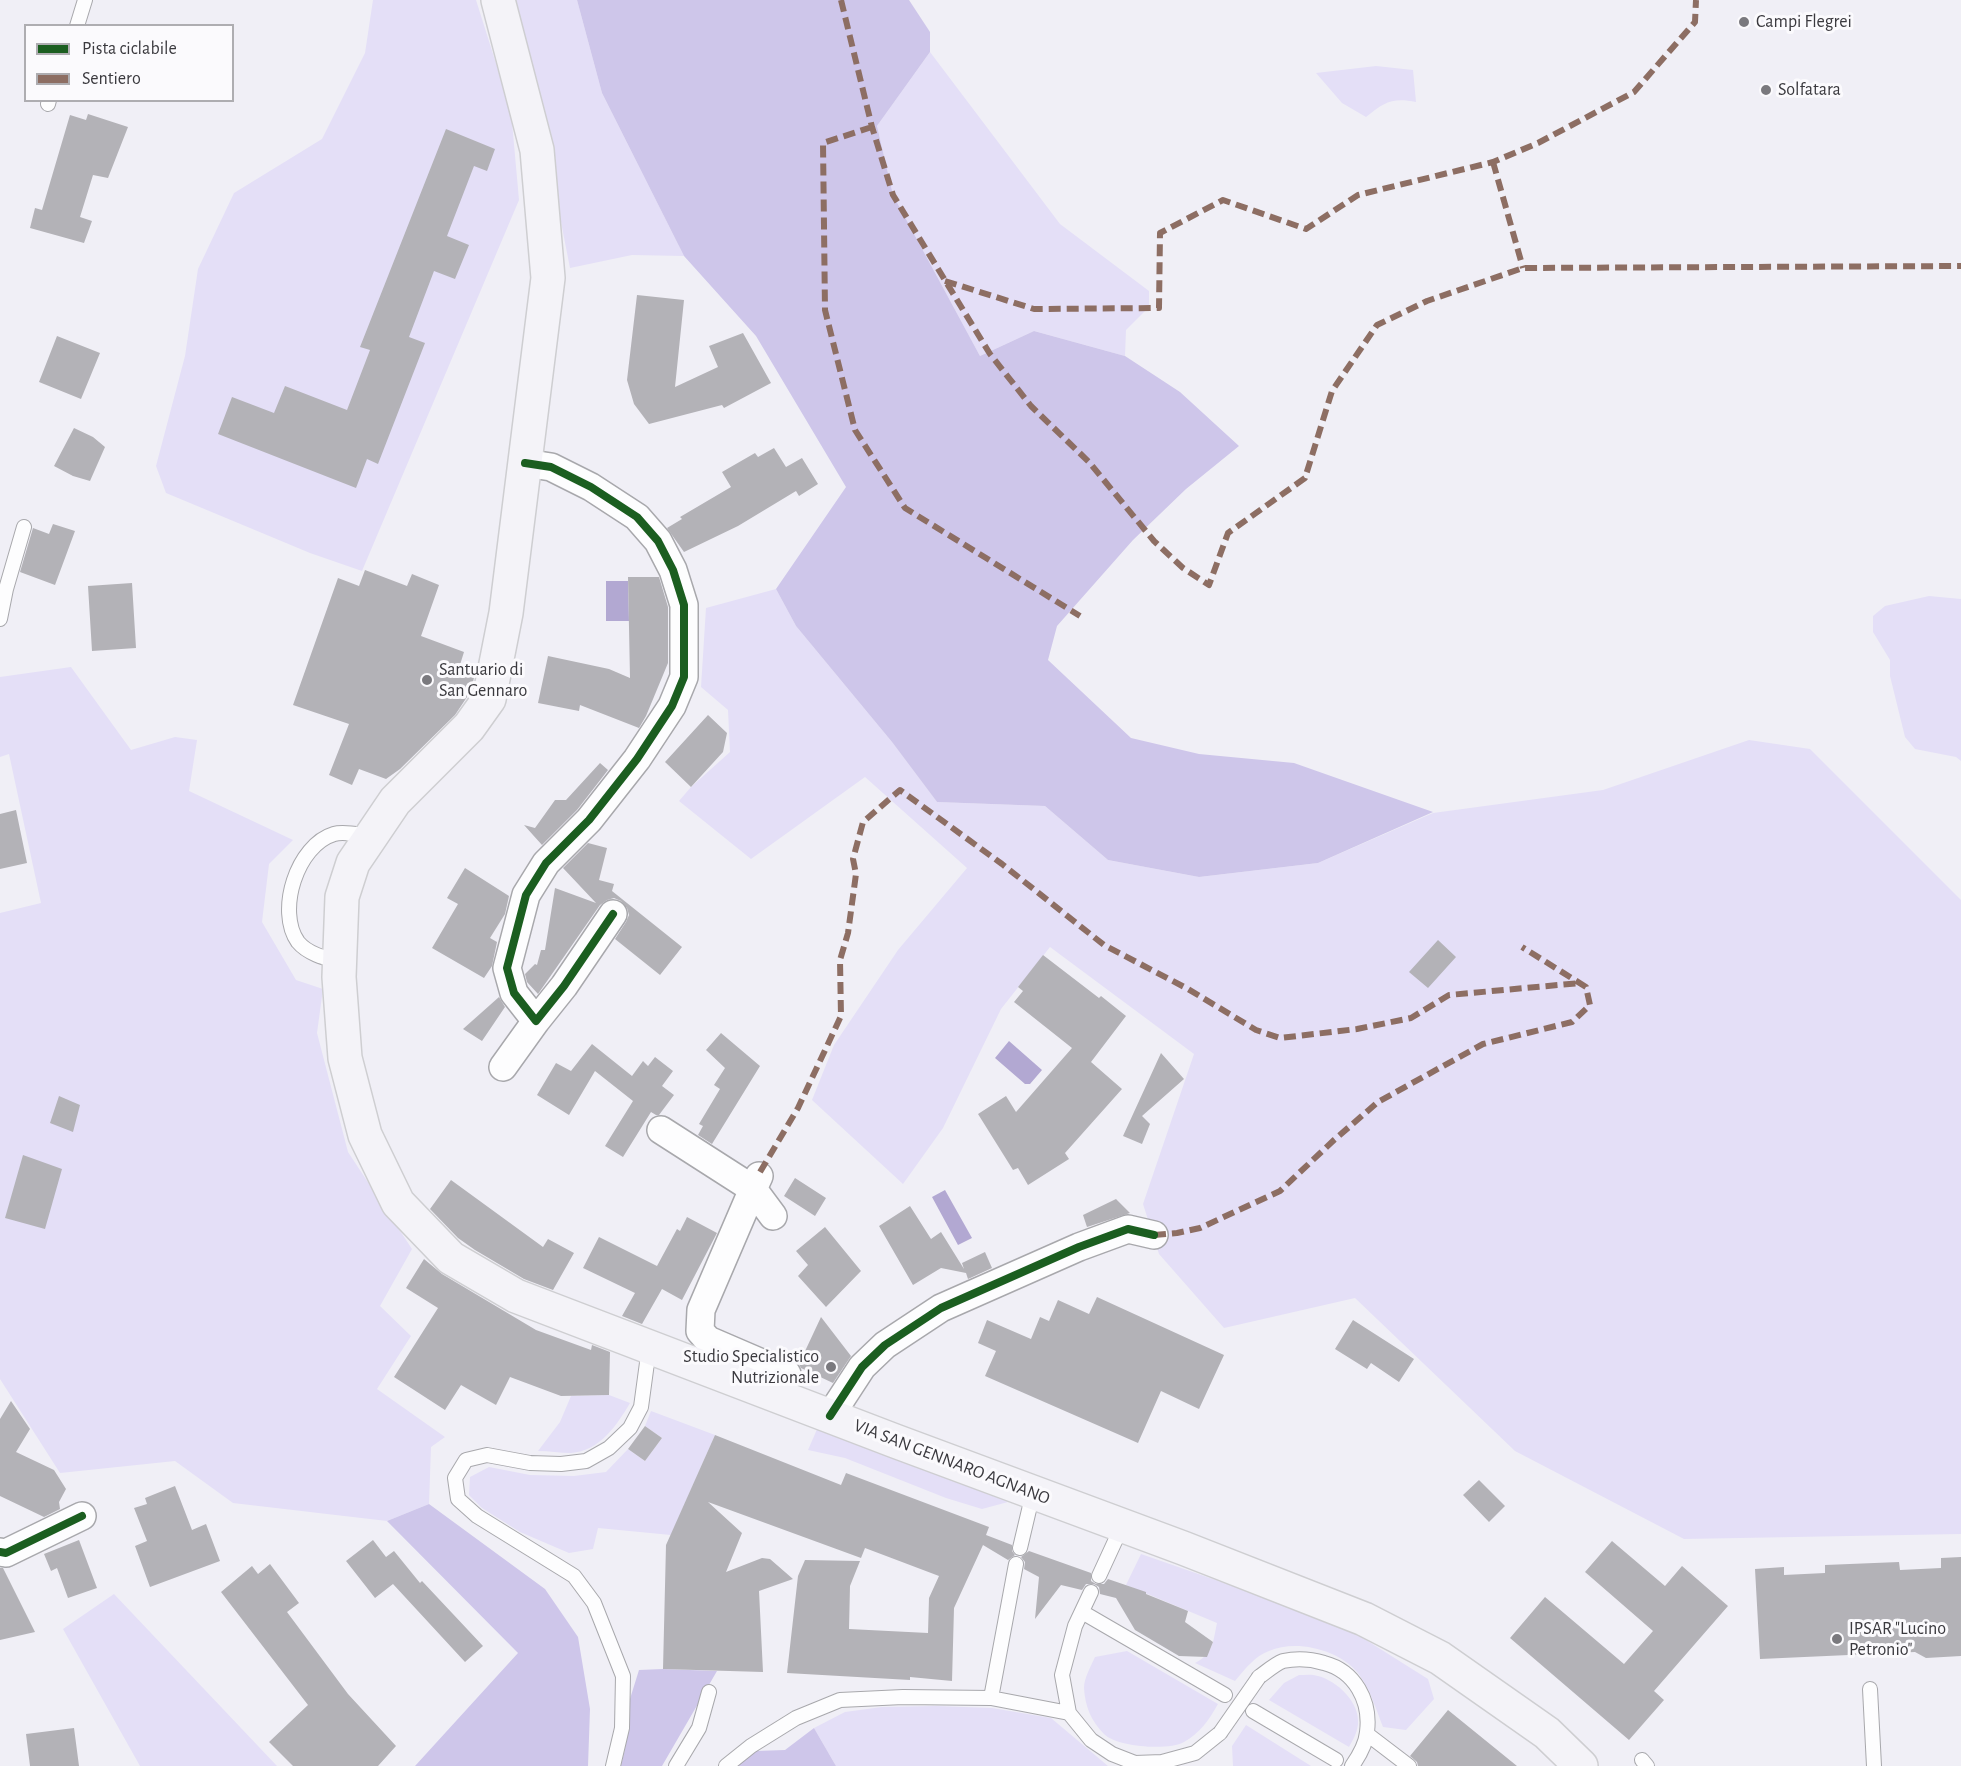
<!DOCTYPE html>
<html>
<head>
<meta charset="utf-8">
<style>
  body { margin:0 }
  #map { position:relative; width:1961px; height:1766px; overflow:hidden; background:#f0eff6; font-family:"Alegreya Sans",sans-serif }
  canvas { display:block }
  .legend { position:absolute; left:24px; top:24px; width:210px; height:78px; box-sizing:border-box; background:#fbfafd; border:2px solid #aeadb1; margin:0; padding:8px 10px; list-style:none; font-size:18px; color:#3a393e }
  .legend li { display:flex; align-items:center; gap:12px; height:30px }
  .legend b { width:30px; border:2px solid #aeadb1 }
</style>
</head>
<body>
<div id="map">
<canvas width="1961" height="1766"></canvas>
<ul class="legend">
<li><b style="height:8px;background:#1b5e20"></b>Pista ciclabile</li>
<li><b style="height:8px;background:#8d6e63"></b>Sentiero</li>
</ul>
</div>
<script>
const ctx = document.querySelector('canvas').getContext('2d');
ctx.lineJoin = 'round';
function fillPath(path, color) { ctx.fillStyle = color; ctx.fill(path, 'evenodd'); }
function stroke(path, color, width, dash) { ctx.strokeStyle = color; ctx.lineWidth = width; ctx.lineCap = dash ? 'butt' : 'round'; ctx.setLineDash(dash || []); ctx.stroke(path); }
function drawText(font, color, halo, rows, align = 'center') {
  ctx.font = font + ' "Alegreya Sans",sans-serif'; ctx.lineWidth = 6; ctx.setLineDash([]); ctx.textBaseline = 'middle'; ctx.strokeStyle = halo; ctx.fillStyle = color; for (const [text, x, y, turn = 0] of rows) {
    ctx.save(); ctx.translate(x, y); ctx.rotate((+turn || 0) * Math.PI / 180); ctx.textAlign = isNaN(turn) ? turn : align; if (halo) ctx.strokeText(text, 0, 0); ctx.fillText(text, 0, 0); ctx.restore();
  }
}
fillPath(new Path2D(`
  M 373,0 L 476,0 L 511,111 L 519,200 L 362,571 L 310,553 L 166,493 L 156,466 L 185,356 L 198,269 L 234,193 L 322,139 L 365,53 Z
  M 510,0 L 577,0 L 602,93 L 684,256 L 632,255 L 570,268 L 530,64 Z
  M 930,52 L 1060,224 L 1149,291 L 1149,307 L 1126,330 L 1125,356 L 1034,331 L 980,356 L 893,195 L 877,126 Z
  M 1376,66 L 1413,70 L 1416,102 C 1393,97 1384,102 1366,117 L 1342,103 L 1316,73 Z
  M 776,589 L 796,626 L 892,742 L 937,802 L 1045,806 L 1108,860 L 1199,877 L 1318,863 L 1433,813 L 1603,790 L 1749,740 L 1810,749 L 1961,900 L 1961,1534 L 1684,1539 L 1515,1451 L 1355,1298 L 1224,1328 L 1159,1254 L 1143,1204 L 1194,1054 L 1050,947 L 1001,1009 L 943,1128 L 903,1184 L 812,1100 L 834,1045 L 898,950 L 967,868 L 865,777 L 751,859 L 679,801 L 691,787 L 730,752 L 728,710 L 701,687 L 706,608 Z
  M 1929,596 L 1961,599 L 1961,761 L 1956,757 L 1915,749 L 1905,737 L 1890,676 L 1890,660 L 1873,632 L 1873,616 L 1885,606 Z
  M 71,667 L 131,750 L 175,737 L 197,740 L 189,791 L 293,840 L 269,864 L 262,922 L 296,980 L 323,989 L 317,1033 L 348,1152 L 412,1249 L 380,1306 L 411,1336 L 377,1389 L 445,1437 L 431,1447 L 429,1504 L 387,1521 L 233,1503 L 175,1461 L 60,1473 L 0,1379 L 0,913 L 41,903 L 9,754 L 0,757 L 0,677 Z
  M 609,1395 L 630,1403 C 617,1425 600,1451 571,1453 C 560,1453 549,1451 538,1451 L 560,1422 L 571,1396 Z
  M 651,1411 L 715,1435 L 671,1535 L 598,1528 L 593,1549 L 569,1553 L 520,1532 L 482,1508 L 469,1495 L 470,1477 L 489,1467 L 530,1475 L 574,1476 L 606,1472 L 628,1449 L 645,1461 L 662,1438 L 645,1426 Z
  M 818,1427 L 1008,1502 L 982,1509 L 946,1498 L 845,1458 L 808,1450 Z
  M 1141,1554 L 1296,1608 L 1358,1635 L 1428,1679 L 1434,1699 L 1406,1730 L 1383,1727 C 1376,1709 1370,1689 1358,1673 C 1339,1650 1297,1639 1269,1651 C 1255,1656 1245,1669 1235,1681 L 1195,1663 C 1213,1654 1213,1642 1217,1623 L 1126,1585 Z
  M 114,1594 L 277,1766 L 140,1766 L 63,1629 Z
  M 1127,1651 L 1218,1704 C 1209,1720 1200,1733 1184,1742 C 1168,1751 1117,1747 1104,1734 C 1091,1721 1085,1706 1084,1688 C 1084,1678 1091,1666 1095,1657 Z
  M 1299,1675 C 1305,1675 1312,1674 1318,1676 C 1337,1681 1360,1702 1358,1724 C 1357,1733 1353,1740 1349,1747 L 1269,1700 L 1284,1683 Z
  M 936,1706 L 992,1708 L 1051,1718 L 1108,1766 L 836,1766 L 814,1728 L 845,1712 L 882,1707 Z
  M 1246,1725 L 1311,1766 L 1233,1766 L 1232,1746 Z`), '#e4dff7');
fillPath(new Path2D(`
  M 577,0 L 909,0 L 930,32 L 930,52 L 877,126 L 893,195 L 980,356 L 1034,331 L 1125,356 L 1180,392 L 1239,446 L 1186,489 L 1133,540 L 1057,626 L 1048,660 L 1131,738 L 1199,754 L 1294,763 L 1433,812 L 1318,863 L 1199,877 L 1108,860 L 1045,806 L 937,802 L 892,742 L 796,626 L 776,589 L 846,487 L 756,336 L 684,256 L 602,93 Z
  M 429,1504 L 545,1589 L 578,1637 L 590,1709 L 588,1766 L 415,1766 L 518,1653 L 387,1521 Z
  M 663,1669 L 717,1671 L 662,1766 L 621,1766 L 625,1749 L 629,1702 L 639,1670 Z
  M 814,1728 L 836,1766 L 735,1766 L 755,1751 L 785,1750 Z`), '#cec6ea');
fillPath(new Path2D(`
  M 606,581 L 628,581 L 629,621 L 606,621 Z
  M 1009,1041 L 1042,1070 L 1030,1084 L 1025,1084 L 995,1058 Z
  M 945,1190 L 972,1238 L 958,1245 L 932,1197 Z`), '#b2a8d2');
fillPath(new Path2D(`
  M 88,114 L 128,127 L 108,178 L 93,175 L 80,217 L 92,221 L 84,243 L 30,228 L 35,208 L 42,210 L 70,115 L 86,120 Z
  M 446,129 L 495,149 L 487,171 L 474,166 L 447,236 L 469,245 L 455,279 L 434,271 L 409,337 L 425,343 L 378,464 L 367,459 L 356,488 L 218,434 L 232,397 L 274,413 L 285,386 L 347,410 L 370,350 L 360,347 Z
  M 637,295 L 684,300 L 675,387 L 718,367 L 709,346 L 743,333 L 771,383 L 724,408 L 722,405 L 649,424 L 634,404 L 627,380 Z
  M 57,336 L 100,353 L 81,399 L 39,382 Z
  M 74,428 L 93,437 L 105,447 L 90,481 L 73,476 L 54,466 Z
  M 774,448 L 786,467 L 802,458 L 818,484 L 799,496 L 796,491 L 738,526 L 684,552 L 667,528 L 682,519 L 680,517 L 731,487 L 722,472 L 755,453 L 758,457 Z
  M 53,524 L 75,531 L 55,585 L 20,572 L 33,528 L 49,534 Z
  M 365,570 L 407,586 L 412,574 L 439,585 L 421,636 L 464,652 L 459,668 L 475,673 L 471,691 L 455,715 L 400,769 L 386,779 L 359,769 L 352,785 L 329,775 L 349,724 L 293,705 L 338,578 L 359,586 Z
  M 628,577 L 659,577 L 668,607 L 668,663 L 646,716 L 639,728 L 580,705 L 579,711 L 538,703 L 548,656 L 609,669 L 630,678 Z
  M 132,583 L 136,648 L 92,651 L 88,586 Z
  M 708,715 L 727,733 L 723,752 L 691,787 L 665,762 Z
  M 600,763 L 608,770 L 577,810 L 542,845 L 524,825 L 535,828 L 555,800 L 566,800 Z
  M 16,810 L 27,863 L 0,869 L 0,814 Z
  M 588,843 L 607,848 L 599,880 L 614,884 L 612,891 L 682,947 L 660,975 L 615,939 L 626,922 L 629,915 L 627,908 L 621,901 L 614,898 L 607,900 L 600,905 L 538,994 L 527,982 L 525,974 L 535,964 L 537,965 L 541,950 L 545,950 L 555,888 L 596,903 L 563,868 Z
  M 465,868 L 509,896 L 505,914 L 490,938 L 497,942 L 492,966 L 484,978 L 432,948 L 458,904 L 447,898 Z
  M 1438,940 L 1456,957 L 1428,988 L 1409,972 Z
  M 1043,955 L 1099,998 L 1101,996 L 1126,1016 L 1091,1062 L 1122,1089 L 1065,1153 L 1069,1159 L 1028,1185 L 1018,1168 L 1013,1170 L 978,1114 L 1006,1096 L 1016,1112 L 1072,1048 L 1014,1002 L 1023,991 L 1018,987 Z
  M 499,997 L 505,1007 L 482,1041 L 463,1029 Z
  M 721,1033 L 760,1066 L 712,1144 L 698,1135 L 703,1126 L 699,1124 L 720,1089 L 714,1085 L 725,1068 L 706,1050 Z
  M 592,1044 L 632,1076 L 643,1061 L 648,1066 L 655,1057 L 673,1071 L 662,1086 L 674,1095 L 659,1115 L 656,1115 L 651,1112 L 623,1157 L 605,1146 L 633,1101 L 595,1071 L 569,1115 L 537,1095 L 556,1063 L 571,1071 Z
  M 1161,1053 L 1184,1079 L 1142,1116 L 1150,1124 L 1142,1144 L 1123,1136 Z
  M 59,1096 L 80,1105 L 73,1132 L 50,1123 Z
  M 23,1155 L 62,1169 L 45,1229 L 5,1218 Z
  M 795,1178 L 826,1198 L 815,1216 L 784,1196 Z
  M 451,1180 L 543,1247 L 548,1239 L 574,1253 L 553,1290 L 524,1279 L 475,1250 L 458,1238 L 430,1209 Z
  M 1116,1199 L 1130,1213 L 1087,1227 L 1083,1215 Z
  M 910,1206 L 931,1239 L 941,1232 L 964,1269 L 962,1263 L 985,1252 L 992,1268 L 968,1279 L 966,1273 L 941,1268 L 913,1285 L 879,1226 Z
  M 687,1217 L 717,1233 L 682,1300 L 662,1289 L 642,1324 L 622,1316 L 635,1293 L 583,1268 L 599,1237 L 657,1266 L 677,1229 L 680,1231 Z
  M 825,1227 L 861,1271 L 826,1307 L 798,1276 L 808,1265 L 796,1251 Z
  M 424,1259 L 442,1274 L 536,1330 L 591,1350 L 592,1345 L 610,1352 L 609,1395 L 561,1396 L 510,1377 L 496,1405 L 461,1385 L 445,1410 L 394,1377 L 438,1308 L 406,1288 Z
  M 1097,1297 L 1224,1355 L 1199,1409 L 1161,1391 L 1138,1443 L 985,1376 L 996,1351 L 978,1343 L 987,1320 L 1031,1339 L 1040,1317 L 1049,1321 L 1058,1300 L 1089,1314 Z
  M 821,1317 L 851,1356 L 833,1383 L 801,1368 L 799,1364 Z
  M 1353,1320 L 1414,1359 L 1399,1382 L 1371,1363 L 1367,1369 L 1335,1349 Z
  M 11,1401 L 30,1429 L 16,1452 L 54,1470 L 66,1489 L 59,1502 L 60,1509 L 44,1517 L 0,1496 L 0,1419 Z
  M 645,1426 L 662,1438 L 645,1461 L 628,1449 Z
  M 715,1435 L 841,1485 L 846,1473 L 989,1527 L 986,1535 L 1012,1545 L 1012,1551 L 1015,1555 L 1008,1560 L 983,1545 L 954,1608 L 952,1681 L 910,1677 L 910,1680 L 787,1673 L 798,1576 L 805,1560 L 860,1561 L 850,1586 L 849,1629 L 928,1633 L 929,1598 L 939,1576 L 865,1548 L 861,1558 L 708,1502 L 742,1533 L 726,1572 L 762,1558 L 770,1559 L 793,1579 L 759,1591 L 763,1672 L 663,1669 L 666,1545 Z
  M 1479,1480 L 1505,1506 L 1489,1522 L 1463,1495 Z
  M 175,1486 L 192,1530 L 206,1524 L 220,1561 L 150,1587 L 135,1546 L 147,1541 L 134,1508 L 147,1504 L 145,1498 Z
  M 79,1540 L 97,1588 L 68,1598 L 57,1568 L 51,1571 L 44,1554 Z
  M 373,1540 L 386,1557 L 394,1551 L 420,1583 L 422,1581 L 483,1646 L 465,1662 L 393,1584 L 375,1598 L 346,1561 Z
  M 1612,1541 L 1665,1586 L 1682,1566 L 1728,1606 L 1654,1691 L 1664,1700 L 1629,1740 L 1510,1638 L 1545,1597 L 1624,1664 L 1653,1631 L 1585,1572 Z
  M 1029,1551 L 1091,1573 L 1091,1581 L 1096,1584 L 1104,1584 L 1108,1579 L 1146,1592 L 1146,1594 L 1188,1611 L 1185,1622 L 1213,1642 L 1207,1657 L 1179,1656 L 1135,1630 L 1116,1598 L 1100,1594 L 1099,1587 L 1094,1584 L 1086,1584 L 1082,1590 L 1061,1585 L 1035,1619 L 1039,1577 L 1024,1569 L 1025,1562 L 1021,1557 Z
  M 1961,1557 L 1961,1656 L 1926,1658 L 1915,1652 L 1760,1659 L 1755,1569 L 1784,1567 L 1784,1575 L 1825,1573 L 1825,1565 L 1899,1562 L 1900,1570 L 1941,1568 L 1941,1558 Z
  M 270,1564 L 299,1603 L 287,1612 L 348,1694 L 396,1746 L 378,1766 L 293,1766 L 269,1742 L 308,1705 L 221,1592 L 252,1566 L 258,1574 Z
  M 0,1568 L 3,1568 L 35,1632 L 0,1640 Z
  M 1448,1710 L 1517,1766 L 1418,1766 L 1417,1762 L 1410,1756 Z
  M 74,1728 L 79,1766 L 30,1766 L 26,1734 Z`), '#b3b2b7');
const service = new Path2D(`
  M 77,26 L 85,0
  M 48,104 L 49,100
  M 0,619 L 6,589 L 24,527
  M 340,962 C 325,958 308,954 298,942 C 276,911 297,845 334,834 C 344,831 360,835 371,836
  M 1020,1548 L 1033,1493
  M 1099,1576 L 1122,1526
  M 1091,1592 L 1075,1626 L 1062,1675 L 1069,1713 L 1091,1740 L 1112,1754 L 1135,1763 L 1162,1762 L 1195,1753 L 1220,1733
  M 1082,1612 L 1225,1695
  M 1259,1677 C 1266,1672 1275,1664 1283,1661 C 1297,1658 1311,1659 1324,1663 C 1355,1671 1371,1701 1367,1732 C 1366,1744 1359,1756 1352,1766
  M 1870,1689 L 1874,1766
  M 991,1698 L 1016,1564
  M 1253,1711 L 1336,1760
  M 1367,1734 L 1409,1766
  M 1642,1760 L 1647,1766
  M 613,1766 L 622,1728 L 623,1676 L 594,1603 L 574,1576 L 477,1516 L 458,1499 L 455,1478 L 466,1460 L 487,1455 L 530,1463 L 561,1464 L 586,1461 L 609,1448 L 630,1428 L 641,1407 L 649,1348
  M 676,1766 L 699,1728 L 709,1692
  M 726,1766 L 751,1746 L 796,1718 L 840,1700 L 903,1697 L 991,1698 L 1069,1713`);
const minor = new Path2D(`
  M 525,463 L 551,467 L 591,487 L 637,517 L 658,541 L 673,570 L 684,605 L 684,677 L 672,706 L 637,759 L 589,820 L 546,863 L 526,895 L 507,968 L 514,993 L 536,1021 L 564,986 L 613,914
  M 503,1067 L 536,1021
  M 661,1130 L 753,1189 L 701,1310 L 700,1331 L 708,1340 L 787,1374 L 777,1396
  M 759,1176 L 753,1189 L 773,1216
  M 830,1416 L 862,1367 L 885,1345 L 941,1308 L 1079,1247 L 1128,1229 L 1154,1235
  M 0,1552 L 6,1553 L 82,1516`);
const primary = new Path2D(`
  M 498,0 L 537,150 L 548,278 L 506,613 L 489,699 L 469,727 L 395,801 L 353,863 L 342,897 L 339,977 L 345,1058 L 365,1135 L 398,1203 L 451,1258 L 516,1296 L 895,1441 L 1183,1548 L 1364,1619 L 1440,1658 L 1547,1733 L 1581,1766`);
stroke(service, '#a8a8ac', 16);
stroke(minor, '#a8a8ac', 30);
stroke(primary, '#ceced1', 36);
stroke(service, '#fdfdfe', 14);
stroke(minor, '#fdfdfe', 27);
stroke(primary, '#f4f3f8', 33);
const serviceBridge = new Path2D(`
  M 1220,1733 L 1259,1677`);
stroke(serviceBridge, '#a8a8ac', 16, []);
stroke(serviceBridge, '#fdfdfe', 14);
stroke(new Path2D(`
  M 841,0 L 872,127 L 893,195 L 990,354 L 1031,406 L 1089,462 L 1154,541 L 1183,568 L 1209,585 L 1228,533 L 1305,478 L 1332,391 L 1377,325 L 1427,301 L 1523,268 L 1961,266
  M 872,127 L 823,143 L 825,310 L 855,430 L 905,508 L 1080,616
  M 1493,162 L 1523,268
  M 945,281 L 1034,309 L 1159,308 L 1160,233 L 1223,200 L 1306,229 L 1358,195 L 1493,162 L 1538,143 L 1634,92 L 1695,22 L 1696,0
  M 760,1172 L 798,1108 L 841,1016 L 840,960 L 848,933 L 856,874 L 853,859 L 863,822 L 900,790 L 1002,864 L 1104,945 L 1188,989 L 1256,1030 L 1280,1038 L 1357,1029 L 1411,1018 L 1449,995 L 1580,983
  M 1154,1235 L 1177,1233 L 1200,1228 L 1280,1191 L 1334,1140 L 1378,1102 L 1483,1044 L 1572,1022 L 1590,1005 L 1586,987 L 1522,947`), '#8d6e63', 6, [12, 6]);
stroke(new Path2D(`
  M 525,463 L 551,467 L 591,487 L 637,517 L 658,541 L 673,570 L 684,605 L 684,677 L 672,706 L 637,759 L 589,820 L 546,863 L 526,895 L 507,968 L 514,993 L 536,1021 L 564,986 L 613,914
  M 830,1416 L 862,1367 L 885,1345 L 941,1308 L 1079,1247 L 1128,1229 L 1154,1235
  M 0,1552 L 6,1553 L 82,1516`), '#1b5e20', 8);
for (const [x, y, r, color] of [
  [1744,22,6,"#7a797e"],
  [1766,90,6,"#7a797e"],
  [427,680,6,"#7a797e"],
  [831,1367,6,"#7a797e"],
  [1837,1639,6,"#7a797e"]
]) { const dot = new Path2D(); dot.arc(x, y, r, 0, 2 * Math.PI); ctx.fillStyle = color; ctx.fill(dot); stroke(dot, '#fbfafd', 2); }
drawText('18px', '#3a393e', '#fbfafd', [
  ["Campi Flegrei",1756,22],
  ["Solfatara",1778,90],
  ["Santuario di",439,670],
  ["San Gennaro",439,691],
  ["Studio Specialistico",819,1357,"right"],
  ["Nutrizionale",819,1378,"right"],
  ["IPSAR \"Lucino",1849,1629],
  ["Petronio\"",1849,1650]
], 'left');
drawText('18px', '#3a393e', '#fbfafd', [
  ["VIA SAN GENNARO AGNANO",952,1462,21]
]);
</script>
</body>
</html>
